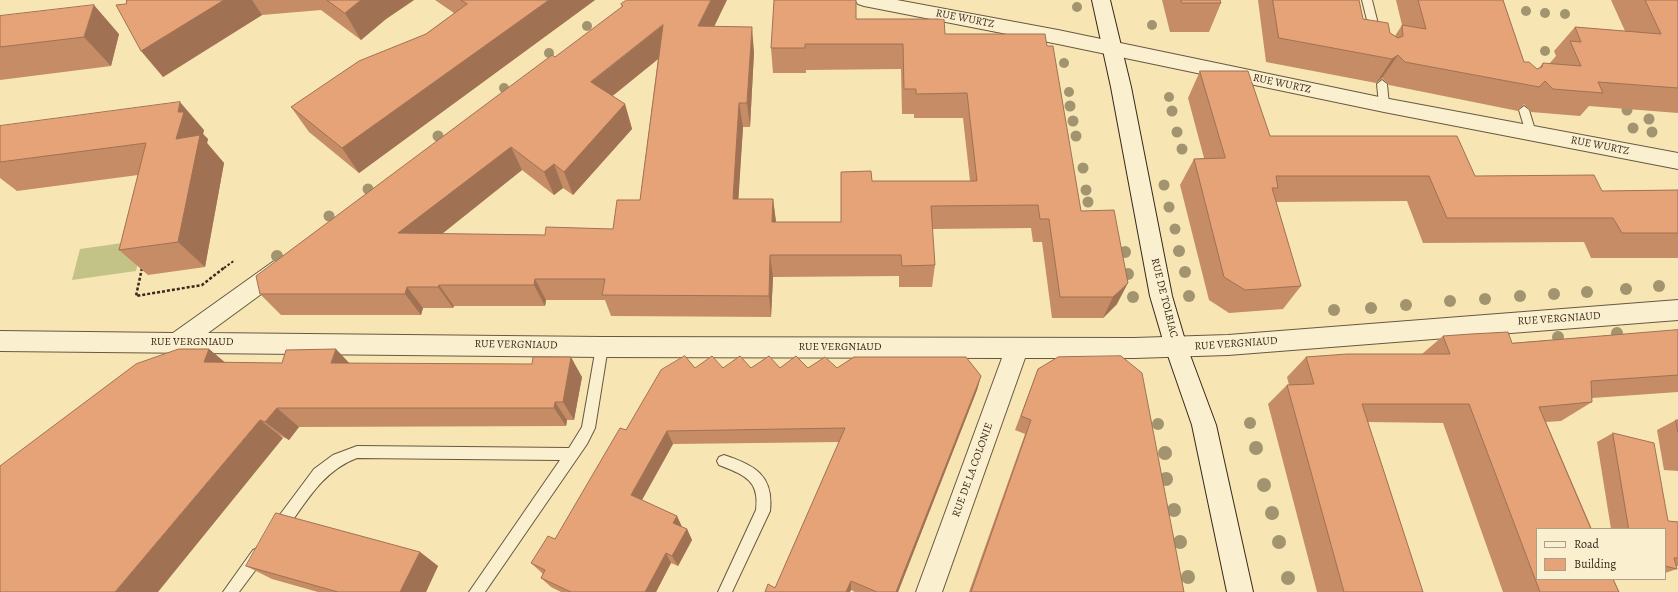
<!DOCTYPE html>
<html>
<head>
<meta charset="utf-8">
<style>
  body { margin:0 }
  #map { position:relative; width:1678px; height:592px; overflow:hidden; background:#f7e6b3; font-family:Alegreya,serif }
  canvas { display:block }
  .legend { position:absolute; left:1536px; top:528px; width:130px; height:52px; box-sizing:border-box; background:#faefce; border:1px solid #ada087; margin:0; padding:5px 7px; list-style:none; font-size:12px; color:#39291c }
  .legend li { display:flex; align-items:center; gap:8px; height:20px }
  .legend b { width:20px; border:1px solid #ada087 }
</style>
</head>
<body>
<div id="map">
<canvas width="1678" height="592"></canvas>
<ul class="legend">
<li><b style="height:5px;background:#faefce"></b>Road</li>
<li><b style="height:11px;background:#e5a377"></b>Building</li>
</ul>
</div>
<script>
const ctx = document.querySelector('canvas').getContext('2d');
ctx.lineJoin = 'round';
function fillPath(path, color) { ctx.fillStyle = color; ctx.fill(path, 'evenodd'); }
function stroke(path, color, width, dash) { ctx.strokeStyle = color; ctx.lineWidth = width; ctx.lineCap = dash ? 'butt' : 'round'; ctx.setLineDash(dash || []); ctx.stroke(path); }
function drawText(font, color, halo, rows, align = 'center') {
  ctx.font = font + ' Alegreya,serif'; ctx.lineWidth = 3; ctx.setLineDash([]); ctx.textBaseline = 'middle'; ctx.strokeStyle = halo; ctx.fillStyle = color; for (const [text, x, y, turn = 0] of rows) {
    ctx.save(); ctx.translate(x, y); ctx.rotate((+turn || 0) * Math.PI / 180); ctx.textAlign = isNaN(turn) ? turn : align; if (halo) ctx.strokeText(text, 0, 0); ctx.fillText(text, 0, 0); ctx.restore();
  }
}
fillPath(new Path2D(`
  M 143,240 L 136,271 L 72,280 L 80,249 Z`), '#c4c387');
const lane = new Path2D(`
  M 1362,0 L 1372,0 L 1381,36 L 1380,39 L 1376,40 L 1371,36 Z
  M 1382,80 L 1387,84 L 1389,105 L 1384,109 L 1379,105 L 1377,84 Z
  M 1524,106 L 1529,110 L 1536,133 L 1531,137 L 1526,133 L 1519,110 Z
  M 602,342 L 606,343 L 608,347 L 595,428 L 587,444 L 485,592 L 469,592 L 560,460 L 357,458 C 322,471 305,504 283,534 L 278,536 L 273,534 L 271,529 L 273,524 L 314,469 L 333,455 L 357,446 L 569,448 L 582,427 L 596,347 L 598,343 Z
  M 724,455 C 754,465 774,475 770,511 L 732,592 L 718,592 L 756,510 C 760,480 744,475 719,465 L 717,461 L 719,457 Z
  M 258,548 L 263,550 L 265,555 L 263,560 L 239,592 L 223,592 L 253,550 Z`);
const street = new Path2D(`
  M 855,0 L 897,0 L 1058,30 L 1384,98 L 1678,153 L 1678,169 L 1384,112 L 1058,44 L 864,6 L 858,4 Z
  M 282,258 L 290,261 L 293,267 L 290,273 L 208,333 L 602,337 L 1134,338 L 1228,335 L 1678,300 L 1678,320 L 1228,355 L 1134,358 L 1025,358 L 942,592 L 916,592 L 1002,358 L 602,357 L 0,351 L 0,331 L 173,333 L 274,261 Z`);
const secondary = new Path2D(`
  M 1092,0 L 1110,0 L 1131,87 L 1172,296 L 1187,347 L 1216,425 L 1253,592 L 1227,592 L 1192,425 L 1165,347 L 1150,296 L 1111,87 Z`);
stroke(lane, '#685842', 2);
stroke(street, '#685842', 2);
stroke(secondary, '#39291c', 2);
stroke(new Path2D(`
  M 224,268 L 235,260`), '#39291c', 2, [2.5, 2]);
stroke(new Path2D(`
  M 142,268 L 136,296 L 202,285 L 225,267`), '#39291c', 2.5, [3, 2]);
fillPath(lane, '#faefce');
fillPath(street, '#faefce');
fillPath(secondary, '#faefce');
ctx.fillStyle = '#a2946f';
for (const [x, y, r] of [
  [1077,7,5],
  [1526,11,5],
  [1545,13,5],
  [1565,14,5],
  [1152,25,5],
  [587,26,5],
  [1545,51,5],
  [549,53,5],
  [1064,63,5],
  [504,88,5],
  [1069,92,5],
  [1169,97,5],
  [1070,106,5.5],
  [1627,110,5.5],
  [1172,111,5.5],
  [1649,119,5.5],
  [1073,121,5.5],
  [1633,128,5.5],
  [1177,132,5.5],
  [1652,132,5.5],
  [438,136,5.5],
  [1076,136,5.5],
  [1182,149,5.5],
  [1083,168,5.5],
  [1164,185,5.5],
  [368,189,5.5],
  [1086,190,5.5],
  [1088,202,5.5],
  [1169,207,5.5],
  [329,216,5.5],
  [1175,229,5.5],
  [1179,251,6],
  [1125,252,6],
  [277,256,6],
  [1185,272,6],
  [1128,274,6],
  [1659,286,6],
  [1626,289,6],
  [1587,292,6],
  [1554,294,6],
  [1189,296,6],
  [1520,296,6],
  [1133,297,6],
  [1485,299,6],
  [1450,301,6],
  [1406,305,6],
  [1371,308,6],
  [1334,310,6],
  [1617,333,6],
  [1558,337,6],
  [1250,423,6],
  [1158,424,6],
  [1256,448,7],
  [1165,453,7],
  [1166,479,7],
  [1264,485,7],
  [1174,510,7],
  [1272,513,7],
  [1180,542,7],
  [1279,542,7],
  [1188,577,7],
  [1288,578,7]
]) { ctx.beginPath(); ctx.arc(x, y, r, 0, 2 * Math.PI); ctx.fill(); }
fillPath(new Path2D(`
  M 127,0 L 414,0 L 386,19 L 361,40 L 321,10 L 262,15 L 163,77 L 126,4 Z
  M 435,0 L 595,0 L 359,173 L 309,132 L 291,107 L 426,34 L 454,13 Z
  M 1162,0 L 1220,0 L 1221,3 L 1209,32 L 1170,32 Z
  M 1258,0 L 1359,0 L 1363,19 L 1390,33 L 1395,36 L 1402,25 L 1396,0 L 1503,0 L 1524,62 L 1537,69 L 1539,68 L 1543,63 L 1549,64 L 1556,56 L 1554,51 L 1575,27 L 1625,31 L 1611,0 L 1678,0 L 1678,113 L 1589,106 L 1580,116 L 1531,112 L 1524,104 L 1518,111 L 1389,85 L 1382,78 L 1376,83 L 1266,62 Z
  M 621,4 L 715,26 L 754,52 L 750,127 L 743,127 L 738,199 L 773,199 L 776,222 L 841,222 L 841,172 L 872,181 L 970,181 L 963,118 L 914,118 L 914,114 L 902,114 L 901,69 L 806,70 L 806,73 L 773,73 L 771,48 L 856,19 L 945,34 L 1047,46 L 1081,211 L 1117,304 L 1103,318 L 1052,318 L 1042,242 L 1033,242 L 1031,228 L 932,229 L 935,265 L 932,287 L 899,287 L 899,276 L 773,277 L 771,317 L 611,316 L 605,300 L 546,300 L 545,306 L 454,306 L 453,308 L 423,308 L 421,315 L 281,315 L 260,294 L 622,8 ZM 658,59 L 640,200 L 613,229 L 545,235 L 442,234 L 522,170 L 554,195 L 563,188 L 573,195 L 632,129 L 625,104 L 612,96 Z
  M 0,16 L 119,34 L 111,66 L 0,80 Z
  M 1200,71 L 1270,136 L 1475,176 L 1602,191 L 1678,190 L 1678,258 L 1591,258 L 1584,242 L 1423,243 L 1407,201 L 1276,202 L 1301,286 L 1283,309 L 1229,313 L 1209,300 L 1180,185 L 1194,159 L 1204,158 L 1188,98 Z
  M 0,126 L 204,130 L 203,134 L 208,139 L 207,143 L 224,163 L 205,267 L 148,275 L 119,250 L 138,175 L 17,191 L 0,178 Z
  M 1678,330 L 1678,392 L 1592,398 L 1592,402 L 1561,421 L 1546,422 L 1619,592 L 1503,592 L 1443,423 L 1368,422 L 1423,592 L 1317,592 L 1268,404 L 1287,385 L 1289,385 L 1287,377 L 1306,357 L 1422,354 L 1443,336 L 1512,343 Z
  M 209,349 L 225,363 L 349,363 L 582,377 L 574,420 L 567,420 L 566,426 L 299,427 L 289,440 L 136,364 Z
  M 695,368 L 837,368 L 981,376 L 977,390 L 898,592 L 855,592 L 851,590 L 775,588 L 839,442 L 673,444 L 642,500 L 677,516 L 682,527 L 687,529 L 692,540 L 678,566 L 671,563 L 656,592 L 561,592 L 551,587 L 541,578 L 543,574 L 531,563 L 555,539 L 626,430 Z
  M 1038,369 L 1184,592 L 969,592 L 1025,434 L 1015,430 Z
  M 1676,420 L 1678,420 L 1678,471 L 1664,470 L 1657,430 Z
  M 1613,433 L 1668,521 L 1678,522 L 1678,566 L 1676,566 L 1677,569 L 1665,573 L 1665,529 L 1611,529 L 1597,442 Z
  M 420,552 L 438,566 L 426,592 L 318,592 L 272,579 L 246,566 Z`), '#c58c66');
fillPath(new Path2D(`
  M 224,0 L 252,0 L 262,15 L 163,77 L 141,51 Z
  M 361,0 L 414,0 L 386,19 L 361,40 L 345,13 Z
  M 549,0 L 595,0 L 359,173 L 342,148 Z
  M 711,0 L 727,0 L 702,52 L 698,26 Z
  M 94,5 L 119,34 L 111,66 L 84,37 Z
  M 663,25 L 668,51 L 599,107 L 591,82 Z
  M 752,27 L 754,52 L 750,127 L 747,103 Z
  M 1398,55 L 1382,78 L 1376,83 L 1392,59 Z
  M 180,102 L 204,130 L 203,134 L 208,139 L 207,143 L 224,163 L 205,267 L 178,242 L 176,139 L 178,112 Z
  M 739,103 L 743,127 L 737,222 L 733,199 Z
  M 625,104 L 632,129 L 573,195 L 564,172 Z
  M 511,147 L 522,170 L 414,256 L 398,233 Z
  M 554,164 L 563,188 L 554,195 L 544,172 Z
  M 773,199 L 776,222 L 772,222 Z
  M 770,255 L 773,277 L 771,317 L 769,296 Z
  M 535,279 L 546,300 L 545,306 L 534,285 Z
  M 1128,283 L 1117,304 L 1103,318 L 1113,297 Z
  M 439,285 L 454,306 L 453,308 L 438,287 Z
  M 407,287 L 423,308 L 421,315 L 405,294 Z
  M 209,349 L 233,369 L 204,362 Z
  M 336,349 L 355,369 L 331,363 Z
  M 571,357 L 582,377 L 574,420 L 563,402 Z
  M 981,376 L 977,390 L 898,592 L 896,592 Z
  M 555,402 L 567,420 L 566,426 L 554,408 Z
  M 277,408 L 299,427 L 289,440 L 265,422 Z
  M 260,420 L 283,438 L 158,592 L 115,592 Z
  M 667,431 L 673,444 L 638,507 L 631,495 Z
  M 677,516 L 682,527 L 673,523 Z
  M 687,529 L 692,540 L 678,566 L 672,556 Z
  M 420,552 L 438,566 L 426,592 L 400,592 Z
  M 666,553 L 671,563 L 656,592 L 645,592 Z
  M 851,581 L 851,590 L 850,592 L 846,592 Z`), '#a07253');
const building = new Path2D(`
  M 127,0 L 224,0 L 141,51 L 116,5 L 126,4 Z
  M 327,0 L 361,0 L 345,13 Z
  M 461,0 L 549,0 L 342,148 L 291,107 L 359,61 L 426,34 L 467,4 Z
  M 627,0 L 711,0 L 698,26 L 752,27 L 747,103 L 739,103 L 733,199 L 773,199 L 772,222 L 841,222 L 841,172 L 871,171 L 872,181 L 977,181 L 967,93 L 916,94 L 916,89 L 904,89 L 903,44 L 805,44 L 805,48 L 771,48 L 774,0 L 856,0 L 856,19 L 944,19 L 945,34 L 1045,34 L 1047,46 L 1053,46 L 1081,211 L 1114,210 L 1128,283 L 1113,297 L 1060,297 L 1049,219 L 1040,219 L 1038,205 L 931,206 L 935,265 L 902,266 L 901,255 L 770,255 L 769,296 L 602,295 L 605,279 L 535,279 L 534,285 L 439,285 L 438,287 L 407,287 L 405,294 L 260,294 L 256,276 L 552,55 L 555,57 L 623,6 L 621,4 ZM 663,25 L 640,200 L 617,200 L 613,229 L 546,227 L 545,235 L 398,233 L 511,147 L 544,172 L 554,164 L 564,172 L 625,104 L 591,82 Z
  M 1181,0 L 1220,0 L 1221,3 L 1182,3 Z
  M 1273,0 L 1359,0 L 1363,19 L 1388,23 L 1390,33 L 1398,38 L 1403,36 L 1402,25 L 1426,29 L 1418,0 L 1503,0 L 1524,62 L 1529,62 L 1537,69 L 1542,67 L 1543,63 L 1581,66 L 1570,41 L 1581,42 L 1575,27 L 1661,34 L 1645,0 L 1678,0 L 1678,88 L 1598,82 L 1603,93 L 1553,89 L 1545,81 L 1539,87 L 1405,62 L 1398,55 L 1392,59 L 1279,38 Z
  M 94,5 L 84,37 L 0,47 L 0,16 Z
  M 1200,71 L 1248,71 L 1270,136 L 1457,136 L 1475,176 L 1594,175 L 1602,191 L 1678,190 L 1678,233 L 1622,233 L 1613,218 L 1447,218 L 1429,176 L 1276,176 L 1278,188 L 1272,188 L 1301,286 L 1245,290 L 1224,277 L 1194,159 L 1225,158 Z
  M 180,102 L 178,112 L 184,112 L 176,139 L 200,135 L 178,242 L 119,250 L 146,143 L 0,162 L 0,126 Z
  M 1678,330 L 1678,375 L 1591,381 L 1592,402 L 1539,407 L 1591,529 L 1537,529 L 1537,579 L 1613,579 L 1619,592 L 1540,592 L 1469,404 L 1362,404 L 1423,592 L 1344,592 L 1287,385 L 1314,384 L 1306,357 L 1347,354 L 1450,354 L 1443,336 L 1471,334 L 1508,332 L 1512,343 Z
  M 179,349 L 209,349 L 204,362 L 282,363 L 286,350 L 336,349 L 331,363 L 532,364 L 533,357 L 571,357 L 563,402 L 555,402 L 554,408 L 277,408 L 265,422 L 260,420 L 115,592 L 0,592 L 0,466 L 136,364 Z
  M 685,356 L 695,368 L 712,356 L 723,368 L 740,356 L 751,368 L 769,356 L 780,368 L 796,356 L 808,368 L 825,357 L 837,368 L 854,357 L 966,357 L 981,376 L 896,592 L 877,592 L 851,581 L 846,592 L 765,592 L 768,584 L 775,588 L 845,428 L 667,431 L 631,495 L 677,516 L 673,523 L 687,529 L 672,556 L 666,553 L 645,592 L 571,592 L 541,578 L 545,570 L 531,563 L 548,536 L 555,539 L 620,428 L 626,430 L 661,370 Z
  M 1121,356 L 1142,373 L 1184,592 L 971,592 L 1031,420 L 1021,416 L 1038,369 L 1058,357 Z
  M 1676,420 L 1678,420 L 1678,432 Z
  M 1613,433 L 1654,443 L 1668,521 L 1678,522 L 1678,558 L 1674,558 L 1677,569 L 1665,566 L 1665,529 L 1629,529 Z
  M 276,513 L 420,552 L 400,592 L 338,592 L 246,566 Z`);
fillPath(building, '#e5a377');
stroke(building, '#a07253', 1);
drawText('11px', '#39291c', '#faefce', [
  ["RUE WURTZ",965,19,11],
  ["RUE WURTZ",1282,84,12],
  ["RUE WURTZ",1600,146,11],
  ["RUE DE TOLBIAC",1164,298,76],
  ["RUE VERGNIAUD",1559,319,-4],
  ["RUE VERGNIAUD",192,342],
  ["RUE VERGNIAUD",1236,344,-4],
  ["RUE VERGNIAUD",516,345,1],
  ["RUE VERGNIAUD",840,347],
  ["RUE DE LA COLONIE",973,470,-70]
]);
</script>
</body>
</html>
